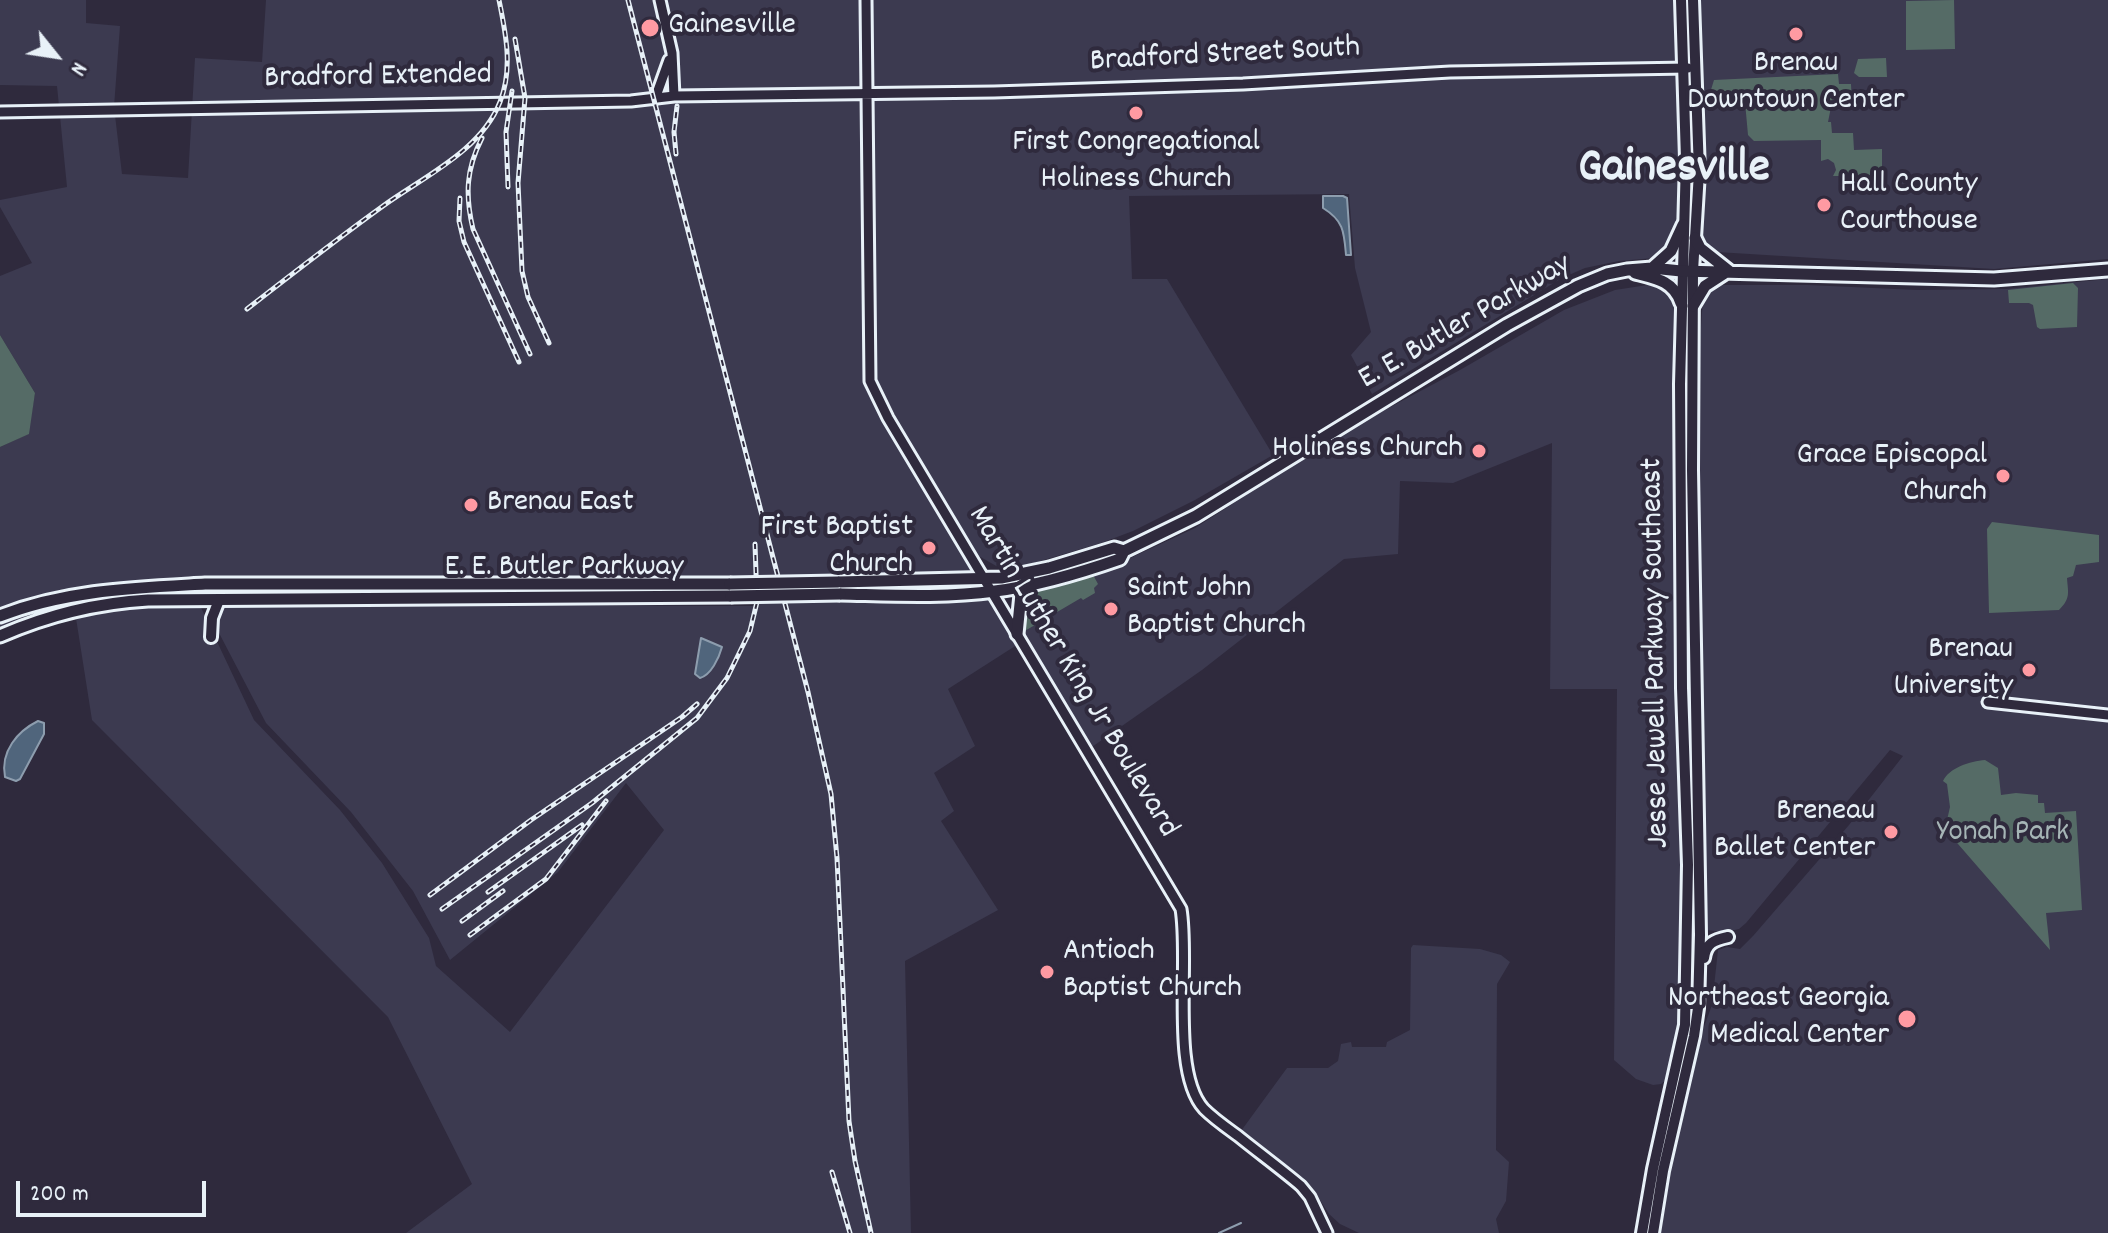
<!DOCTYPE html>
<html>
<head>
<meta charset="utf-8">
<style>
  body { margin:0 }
  #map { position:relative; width:2108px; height:1233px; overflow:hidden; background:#2f2a3d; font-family:Dekko,sans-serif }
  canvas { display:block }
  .north { position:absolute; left:16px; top:16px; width:80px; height:80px; -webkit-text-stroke:6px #2f2a3d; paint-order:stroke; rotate:120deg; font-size:22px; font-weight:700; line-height:32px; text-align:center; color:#e8f1f8 }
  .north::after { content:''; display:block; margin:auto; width:28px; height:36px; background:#e8f1f8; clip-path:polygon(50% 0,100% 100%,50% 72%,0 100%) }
  .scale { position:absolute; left:16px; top:1181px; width:190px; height:36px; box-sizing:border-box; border:4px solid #e8f1f8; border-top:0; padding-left:10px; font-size:24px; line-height:28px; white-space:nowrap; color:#e8f1f8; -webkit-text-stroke:6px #2f2a3d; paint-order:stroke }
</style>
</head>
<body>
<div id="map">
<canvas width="2108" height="1233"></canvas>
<div class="north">N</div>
<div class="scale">200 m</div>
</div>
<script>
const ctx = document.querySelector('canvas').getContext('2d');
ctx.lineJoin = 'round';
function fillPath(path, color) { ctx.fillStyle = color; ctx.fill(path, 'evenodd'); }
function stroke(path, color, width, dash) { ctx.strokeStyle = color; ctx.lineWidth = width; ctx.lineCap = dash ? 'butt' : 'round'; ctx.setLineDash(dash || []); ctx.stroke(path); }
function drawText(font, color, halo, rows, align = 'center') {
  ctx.font = font + ' Dekko,sans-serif'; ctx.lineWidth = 8; ctx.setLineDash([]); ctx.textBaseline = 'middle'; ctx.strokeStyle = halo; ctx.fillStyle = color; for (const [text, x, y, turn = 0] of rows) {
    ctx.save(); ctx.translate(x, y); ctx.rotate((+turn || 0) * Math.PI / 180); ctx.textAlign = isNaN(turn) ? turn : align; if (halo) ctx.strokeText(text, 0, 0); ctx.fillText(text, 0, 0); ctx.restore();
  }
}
fillPath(new Path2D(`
  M 0,0 L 86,0 L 86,23 L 120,26 L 114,107 L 122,174 L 188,178 L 195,58 L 262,62 L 266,0 L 2108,0 L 2108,259 L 1994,269 L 1668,249 L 1654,258 L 1619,261 L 1585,268 L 1562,278 L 1372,394 L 1351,355 L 1371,332 L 1355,268 L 1349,194 L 1129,196 L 1132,279 L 1167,279 L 1273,455 L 1195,500 L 1133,531 L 1101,543 L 1017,568 L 998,567 L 977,555 L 1017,631 L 1027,593 L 1102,571 L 1195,528 L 1349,429 L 1460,370 L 1564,310 L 1615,290 L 1654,284 L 1666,285 L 1676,295 L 1674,455 L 1682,926 L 1677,1039 L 1666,1080 L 1661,1084 L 1653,1085 L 1636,1079 L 1614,1060 L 1617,689 L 1550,689 L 1552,443 L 1453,483 L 1400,481 L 1398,554 L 1344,559 L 1202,670 L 1089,749 L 1023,641 L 948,689 L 975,746 L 934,773 L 954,811 L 941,821 L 998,910 L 905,961 L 911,1233 L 406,1233 L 472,1184 L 388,1017 L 92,720 L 73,599 L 0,633 L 0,447 L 28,434 L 35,393 L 0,335 L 0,276 L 32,263 L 0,207 L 0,200 L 67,187 L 57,86 L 0,85 ZM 414,592 L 763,592 L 758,606 L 224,605 L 219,615 L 219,633 L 266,723 L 351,812 L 413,891 L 450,960 L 558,872 L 626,783 L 664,830 L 510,1032 L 436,966 L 429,938 L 382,863 L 340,810 L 254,720 L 196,597 Z
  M 2108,279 L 2108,1233 L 1661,1233 L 1661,1210 L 1665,1182 L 1690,1089 L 1702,1032 L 1712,1005 L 1718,950 L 1727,947 L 1740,949 L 1753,936 L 1849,825 L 1903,756 L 1890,750 L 1746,923 L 1739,929 L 1725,932 L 1706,930 L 1695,420 L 1703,297 L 1711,287 L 1716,285 L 1808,285 L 1917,290 L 2006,289 Z
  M 1413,945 L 1480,949 L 1501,955 L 1510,962 L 1497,984 L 1496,1150 L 1509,1162 L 1506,1201 L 1496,1219 L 1499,1233 L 1359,1233 L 1340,1224 L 1329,1214 L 1311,1186 L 1241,1131 L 1287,1068 L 1328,1068 L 1338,1061 L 1341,1044 L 1351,1042 L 1352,1047 L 1386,1047 L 1387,1042 L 1410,1030 L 1411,948 Z`), '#3c3a50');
fillPath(new Path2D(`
  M 1954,0 L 1955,49 L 1906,50 L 1906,1 Z
  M 1886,58 L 1887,77 L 1859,77 L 1854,73 L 1858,59 Z
  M 1838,74 L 1839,84 L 1851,84 L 1852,105 L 1849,105 L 1848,101 L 1832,102 L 1828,122 L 1831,122 L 1832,133 L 1853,133 L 1854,150 L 1882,149 L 1882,176 L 1833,176 L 1836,170 L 1834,163 L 1828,159 L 1821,161 L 1821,140 L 1754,141 L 1748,135 L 1745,102 L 1717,100 L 1710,93 L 1714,80 Z
  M 2073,283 L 2078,288 L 2077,327 L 2040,329 L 2037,327 L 2033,305 L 2029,303 L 2009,303 L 2008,290 Z
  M 0,335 L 35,393 L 29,434 L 0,447 Z
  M 1992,522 L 2099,535 L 2099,562 L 2076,565 L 2073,576 L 2067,578 C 2068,593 2071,598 2059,610 L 1989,613 L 1987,529 Z
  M 1092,573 L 1098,584 L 1094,588 L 1095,593 L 1083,600 L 1081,598 L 1023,632 L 1023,599 L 1028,590 Z
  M 1985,760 L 1998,768 L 2001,795 L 2016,793 L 2038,795 L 2038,803 L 2044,803 L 2045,813 L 2076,811 L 2082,910 L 2046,913 L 2050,950 L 1945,829 L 1950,807 L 1947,784 L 1943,781 C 1949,768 1970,761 1985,760 Z`), '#556b66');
const water = new Path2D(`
  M 1323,196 L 1343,196 L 1347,198 L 1351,255 L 1346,255 C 1344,232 1344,221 1323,208 Z
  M 701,638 L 722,647 C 719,658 711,675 700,678 L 695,674 Z
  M 38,721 L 44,723 L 44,734 L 20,779 L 16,781 L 5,777 C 0,751 18,731 38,721 Z`);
fillPath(water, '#50657c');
stroke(water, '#8d9dae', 2);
stroke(new Path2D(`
  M 1219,1233 L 1241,1223`), '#8d9dae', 2);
const secondary = new Path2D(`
  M 660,0 L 672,53 L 674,96
  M 866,0 L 870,381 L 888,418 L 1181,909 C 1190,961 1170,1072 1204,1109 C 1214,1119 1227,1128 1238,1136 C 1259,1153 1281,1169 1301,1186 L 1310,1197 L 1327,1233
  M 655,99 L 669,60
  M 0,112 L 631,101 L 674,96 L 994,92 L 1243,84 L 1450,72 L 1688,68
  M 1988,702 L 2108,715`);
const primary = new Path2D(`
  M 211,637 L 212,618 L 219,600
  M 1704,958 C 1706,943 1714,940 1728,937
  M 1642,1233 L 1653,1169 L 1685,1025 L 1688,865 L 1682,688 L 1680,384 L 1686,159 L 1681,0
  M 1653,1233 L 1663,1171 L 1694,1036 L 1698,1008 L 1700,935 L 1692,470 L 1693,271 L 1699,172 L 1693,0`);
const highway = new Path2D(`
  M 1695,238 L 1700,248 L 1729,271
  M 1652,268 L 1671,251 L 1683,225
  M 1635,273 C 1655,278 1674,281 1681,303
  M 1693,306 L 1705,286 L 1725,273
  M 838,582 L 1001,578 L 1049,568 L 1114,548 L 1124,551
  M 840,594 C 891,595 943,598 995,591 C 1037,586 1080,573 1120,559 L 1124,551 L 1196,516 L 1507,325 L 1578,286 L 1607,274 L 1627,270 L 1652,268 L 1681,271 L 1994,279 L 2108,270
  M 0,616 C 66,590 135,588 205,584 L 730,584
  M 1017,634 L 1021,594 L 1025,586
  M 0,636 C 48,615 96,603 148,600 L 731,596`);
stroke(secondary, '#e8f1f8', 15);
stroke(primary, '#e8f1f8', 16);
stroke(highway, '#e8f1f8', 17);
stroke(secondary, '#2f2a3d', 9);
stroke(primary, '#2f2a3d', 10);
stroke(highway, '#2f2a3d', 11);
const rail = new Path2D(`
  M 628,0 L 808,692 L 831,794 L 837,858 L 849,1121 L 855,1161 L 871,1233
  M 515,39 L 525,98 L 518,183 L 522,271 L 528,297 L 549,343
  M 482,138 C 466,169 465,195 473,229 L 530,354
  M 676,154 L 674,132 L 677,106
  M 508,187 L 506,132 L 512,91
  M 460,198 L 459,221 L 464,242 L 519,362
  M 247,309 C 292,274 337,239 383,206 C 423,177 481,151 500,102 C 513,69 506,34 499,0
  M 488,892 L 582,825
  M 430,895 L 531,820 L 682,717 L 697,704
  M 442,909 L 592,803 L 697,718 L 727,678 L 750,631 L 757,602 L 755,544
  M 462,921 L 503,891
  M 470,935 L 546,879 L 606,801
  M 832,1172 L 850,1233`);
stroke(rail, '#e8f1f8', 5);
stroke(rail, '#2f2a3d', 2, [6]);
const highwayBridge = new Path2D(`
  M 730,584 L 838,582
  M 731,596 L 840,594`);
stroke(highwayBridge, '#e8f1f8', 17, []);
stroke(highwayBridge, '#2f2a3d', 11);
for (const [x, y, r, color] of [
  [650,28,10,"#ff9aa2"],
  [1796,34,8,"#ff9aa2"],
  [1136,113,8,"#ff9aa2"],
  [1824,205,8,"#ff9aa2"],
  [1479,451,8,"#ff9aa2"],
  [2003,476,8,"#ff9aa2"],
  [471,505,8,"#ff9aa2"],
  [929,548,8,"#ff9aa2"],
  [1111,609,8,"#ff9aa2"],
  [2029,670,8,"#ff9aa2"],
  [1891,832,8,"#ff9aa2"],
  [1047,972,8,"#ff9aa2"],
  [1907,1019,10,"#ff9aa2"]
]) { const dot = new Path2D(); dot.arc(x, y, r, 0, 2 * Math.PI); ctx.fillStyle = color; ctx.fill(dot); stroke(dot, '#2f2a3d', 3); }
drawText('32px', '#e8f1f8', '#2f2a3d', [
  ["Gainesville",668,28,"left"],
  ["Brenau",1796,66,"center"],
  ["Downtown Center",1796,103,"center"],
  ["First Congregational",1136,145,"center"],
  ["Holiness Church",1136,182,"center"],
  ["Hall County",1840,187,"left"],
  ["Courthouse",1840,224,"left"],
  ["Holiness Church",1463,451],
  ["Grace Episcopal",1987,458],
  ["Church",1987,495],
  ["Brenau East",487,505,"left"],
  ["First Baptist",913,530],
  ["Church",913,567],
  ["Saint John",1127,591,"left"],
  ["Baptist Church",1127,628,"left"],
  ["Brenau",2013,652],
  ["University",2013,689],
  ["Breneau",1875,814],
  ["Ballet Center",1875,851],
  ["Antioch",1063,954,"left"],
  ["Baptist Church",1063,991,"left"],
  ["Northeast Georgia",1889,1001],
  ["Medical Center",1889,1038]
], 'right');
drawText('32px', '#e8f1f8', '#2f2a3d', [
  ["Bradford Street South",1225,57,-3],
  ["Bradford Extended",378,79,-1],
  ["E. E. Butler Parkway",1466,324,-30],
  ["E. E. Butler Parkway",564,570],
  ["Jesse Jewell Parkway Southeast",1658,653,-91],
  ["Martin Luther King Jr Boulevard",1071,673,59]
]);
drawText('32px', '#a6b5b6', '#2f2a3d', [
  ["Yonah Park",2003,835]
]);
drawText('bold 48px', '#e8f1f8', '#2f2a3d', [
  ["Gainesville",1674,172]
]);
</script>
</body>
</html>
